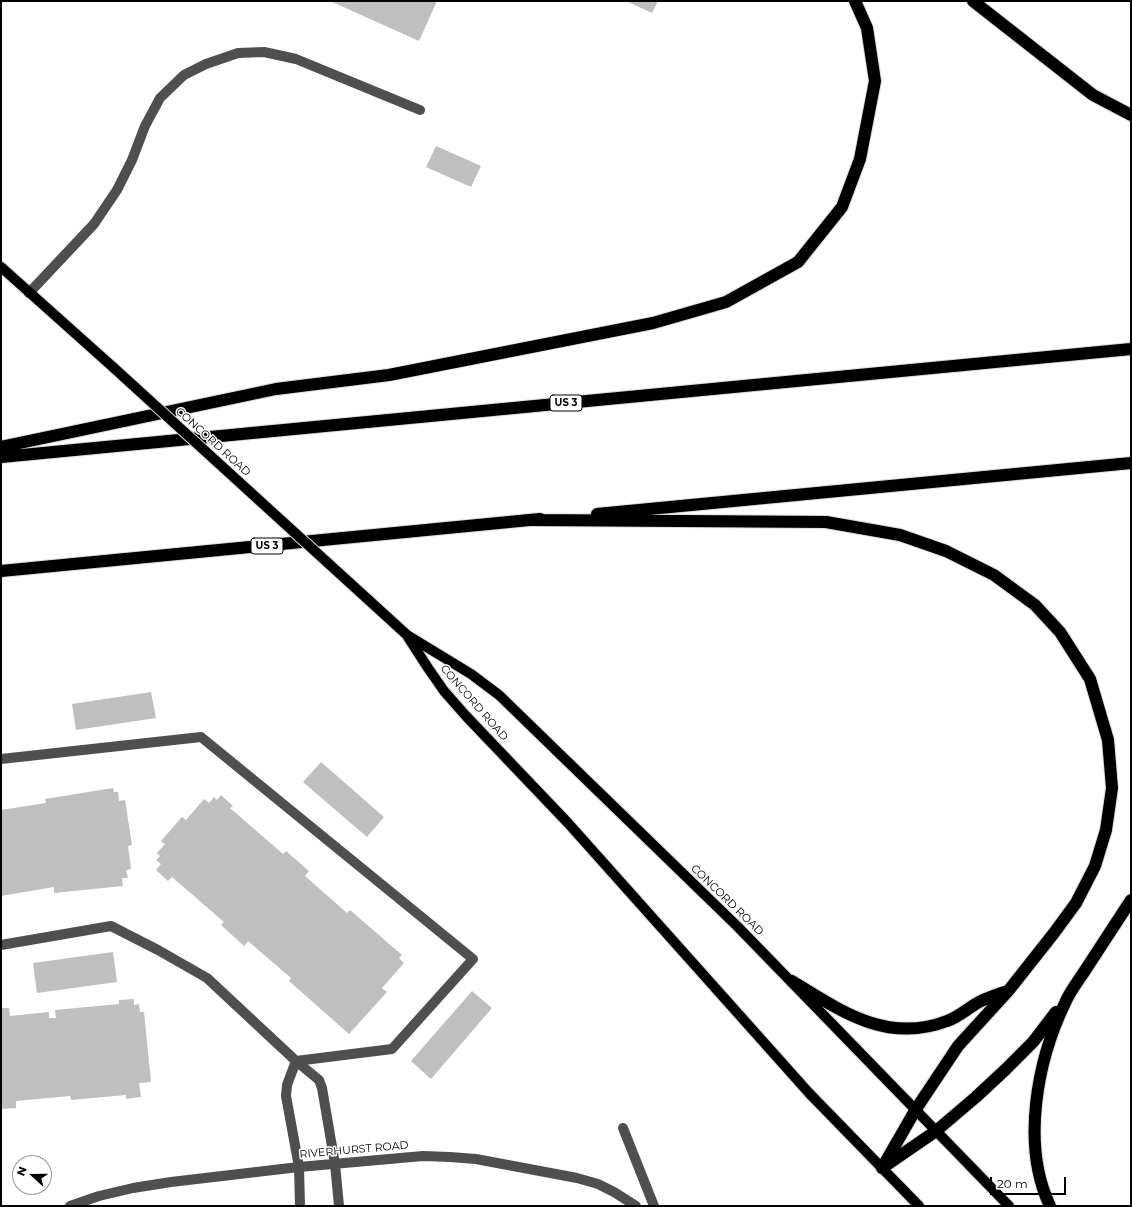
<!DOCTYPE html>
<html>
<head>
<meta charset="utf-8">
<style>
  body { margin:0 }
  #map { position:relative; width:1132px; height:1207px; overflow:hidden; background:#fff; font-family:Montserrat,sans-serif }
  canvas { display:block }
  .frame { position:absolute; inset:0; border:2px solid #000; pointer-events:none }
  .north { position:absolute; left:12px; top:1155px; width:40px; height:40px; box-sizing:border-box; background:#fff; border:1px solid #999; border-radius:50%; rotate:291deg; font-size:11px; font-weight:700; line-height:16px; text-align:center; color:#000 }
  .north::after { content:''; display:block; margin:auto; width:14px; height:18px; background:#000; clip-path:polygon(50% 0,100% 100%,50% 72%,0 100%) }
  .scale { position:absolute; left:990px; top:1177px; width:76px; height:18px; box-sizing:border-box; border:2px solid #000; border-top:0; padding-left:5px; font-size:12px; line-height:14px; white-space:nowrap; color:#000; -webkit-text-stroke:3px #fff; paint-order:stroke }
</style>
</head>
<body>
<div id="map">
<canvas width="1132" height="1207"></canvas>
<div class="frame"></div>
<div class="north">N</div>
<div class="scale">20 m</div>
</div>
<script>
const ctx = document.querySelector('canvas').getContext('2d');
ctx.lineJoin = 'round';
function fillPath(path, color) { ctx.fillStyle = color; ctx.fill(path, 'evenodd'); }
function stroke(path, color, width, dash) { ctx.strokeStyle = color; ctx.lineWidth = width; ctx.lineCap = dash ? 'butt' : 'round'; ctx.setLineDash(dash || []); ctx.stroke(path); }
function drawText(font, color, halo, rows, align = 'center') {
  ctx.font = font + ' Montserrat,sans-serif'; ctx.lineWidth = 3; ctx.setLineDash([]); ctx.textBaseline = 'middle'; ctx.strokeStyle = halo; ctx.fillStyle = color; for (const [text, x, y, turn = 0] of rows) {
    ctx.save(); ctx.translate(x, y); ctx.rotate((+turn || 0) * Math.PI / 180); ctx.textAlign = isNaN(turn) ? turn : align; if (halo) ctx.strokeText(text, 0, 0); ctx.fillText(text, 0, 0); ctx.restore();
  }
}
fillPath(new Path2D(`
  M 330,1 L 437,1 L 419,41 Z
  M 626,1 L 658,1 L 652,13 Z
  M 436,146 L 481,166 L 471,187 L 426,167 Z
  M 151,692 L 156,718 L 76,730 L 72,704 Z
  M 321,762 L 384,817 L 367,837 L 303,782 Z
  M 113,788 L 114,792 L 118,792 L 119,801 L 125,800 L 132,845 L 128,846 L 131,869 L 126,870 L 128,878 L 122,878 L 123,886 L 54,893 L 54,887 L 1,896 L 1,810 L 46,803 L 45,799 Z
  M 221,795 L 233,806 L 230,808 L 283,854 L 286,851 L 309,871 L 305,876 L 347,913 L 350,910 L 402,955 L 399,958 L 404,963 L 382,988 L 387,992 L 349,1034 L 289,981 L 291,978 L 248,941 L 244,946 L 221,925 L 224,922 L 172,877 L 168,881 L 156,870 L 161,864 L 156,860 L 160,856 L 157,853 L 165,844 L 161,841 L 182,817 L 186,820 L 204,799 L 209,803 L 214,797 L 217,800 Z
  M 113,952 L 117,982 L 37,993 L 33,963 Z
  M 472,991 L 492,1008 L 431,1079 L 411,1061 Z
  M 134,999 L 134,1005 L 139,1004 L 140,1012 L 144,1012 L 151,1082 L 139,1083 L 141,1097 L 126,1099 L 126,1095 L 71,1100 L 70,1096 L 16,1101 L 16,1108 L 1,1109 L 1,1008 L 9,1008 L 10,1016 L 49,1012 L 49,1018 L 56,1018 L 55,1010 L 119,1004 L 119,1000 Z`), '#bfbfbf');
const major = new Path2D(`
  M 1,267 L 114,368
  M 407,635 L 471,674 L 499,695 L 738,927 L 1009,1206
  M 408,637 L 428,668 L 444,691 L 466,716 L 568,823 L 809,1093 L 919,1206`);
const highway = new Path2D(`
  M 973,1 L 1093,95 L 1131,115
  M 1,447 L 276,389 L 389,375 L 653,323 L 726,302 L 798,262 L 842,207 L 860,159 L 875,81 L 867,28 L 855,1
  M 1,457 L 1131,349
  M 597,514 L 1131,463
  M 532,520 L 826,522 L 900,535 L 946,551 L 994,575 L 1035,605 L 1060,632 L 1090,679 L 1108,740 L 1112,788 L 1106,830 L 1095,866 L 1076,903 L 1054,933 L 1009,990 L 958,1046 L 916,1109 L 882,1168
  M 1,571 L 540,519
  M 792,981 C 841,1011 887,1044 947,1021 C 959,1017 968,1008 979,1002 C 987,998 996,995 1004,992
  M 885,1166 L 936,1131 L 976,1097 L 1005,1070 L 1033,1042 L 1056,1012
  M 1050,1206 C 1021,1145 1037,1061 1065,1003 C 1070,991 1079,980 1086,969 C 1101,946 1116,923 1131,900`);
stroke(major, '#dbdbdb', 12);
stroke(highway, '#dbdbdb', 14);
stroke(new Path2D(`
  M 29,293 L 94,224 L 117,190 L 132,160 L 145,126 L 160,98 L 184,75 L 206,64 L 238,53 L 264,52 L 296,59 L 420,110
  M 1,759 L 201,737 L 473,959 L 392,1049 L 296,1061
  M 1,945 L 111,926 L 158,950 L 207,978 L 296,1061 L 319,1080 L 322,1088 L 335,1164 L 339,1206
  M 296,1061 L 287,1085 L 286,1096 L 299,1167 L 300,1206
  M 623,1128 L 654,1206
  M 70,1206 L 99,1196 L 133,1188 L 171,1182 L 299,1167 L 423,1156 L 450,1157 L 476,1159 L 577,1178 L 598,1184 L 614,1192 L 636,1206`), '#4f4f4f', 10);
stroke(major, '#000', 10);
stroke(highway, '#000', 12);
const majorBridge = new Path2D(`
  M 114,368 L 407,635`);
stroke(majorBridge, '#dbdbdb', 12, []);
stroke(majorBridge, '#000', 10);
for (const [x, y, w] of [
  [566,403,32],
  [267,546,32]
]) { const box = new Path2D(); box.roundRect(x - w / 2, y - 8, w, 16, 3); ctx.fillStyle = '#fff'; ctx.fill(box); stroke(box, '#000', 1); }
drawText('bold 10px', '#000', null, [
  ["US 3",566,403],
  ["US 3",267,546]
]);
drawText('11px', '#000', '#fff', [
  ["CONCORD ROAD",213,442,42],
  ["CONCORD ROAD",474,703,49],
  ["CONCORD ROAD",727,900,44],
  ["RIVERHURST ROAD",354,1150,-5]
]);
</script>
</body>
</html>
